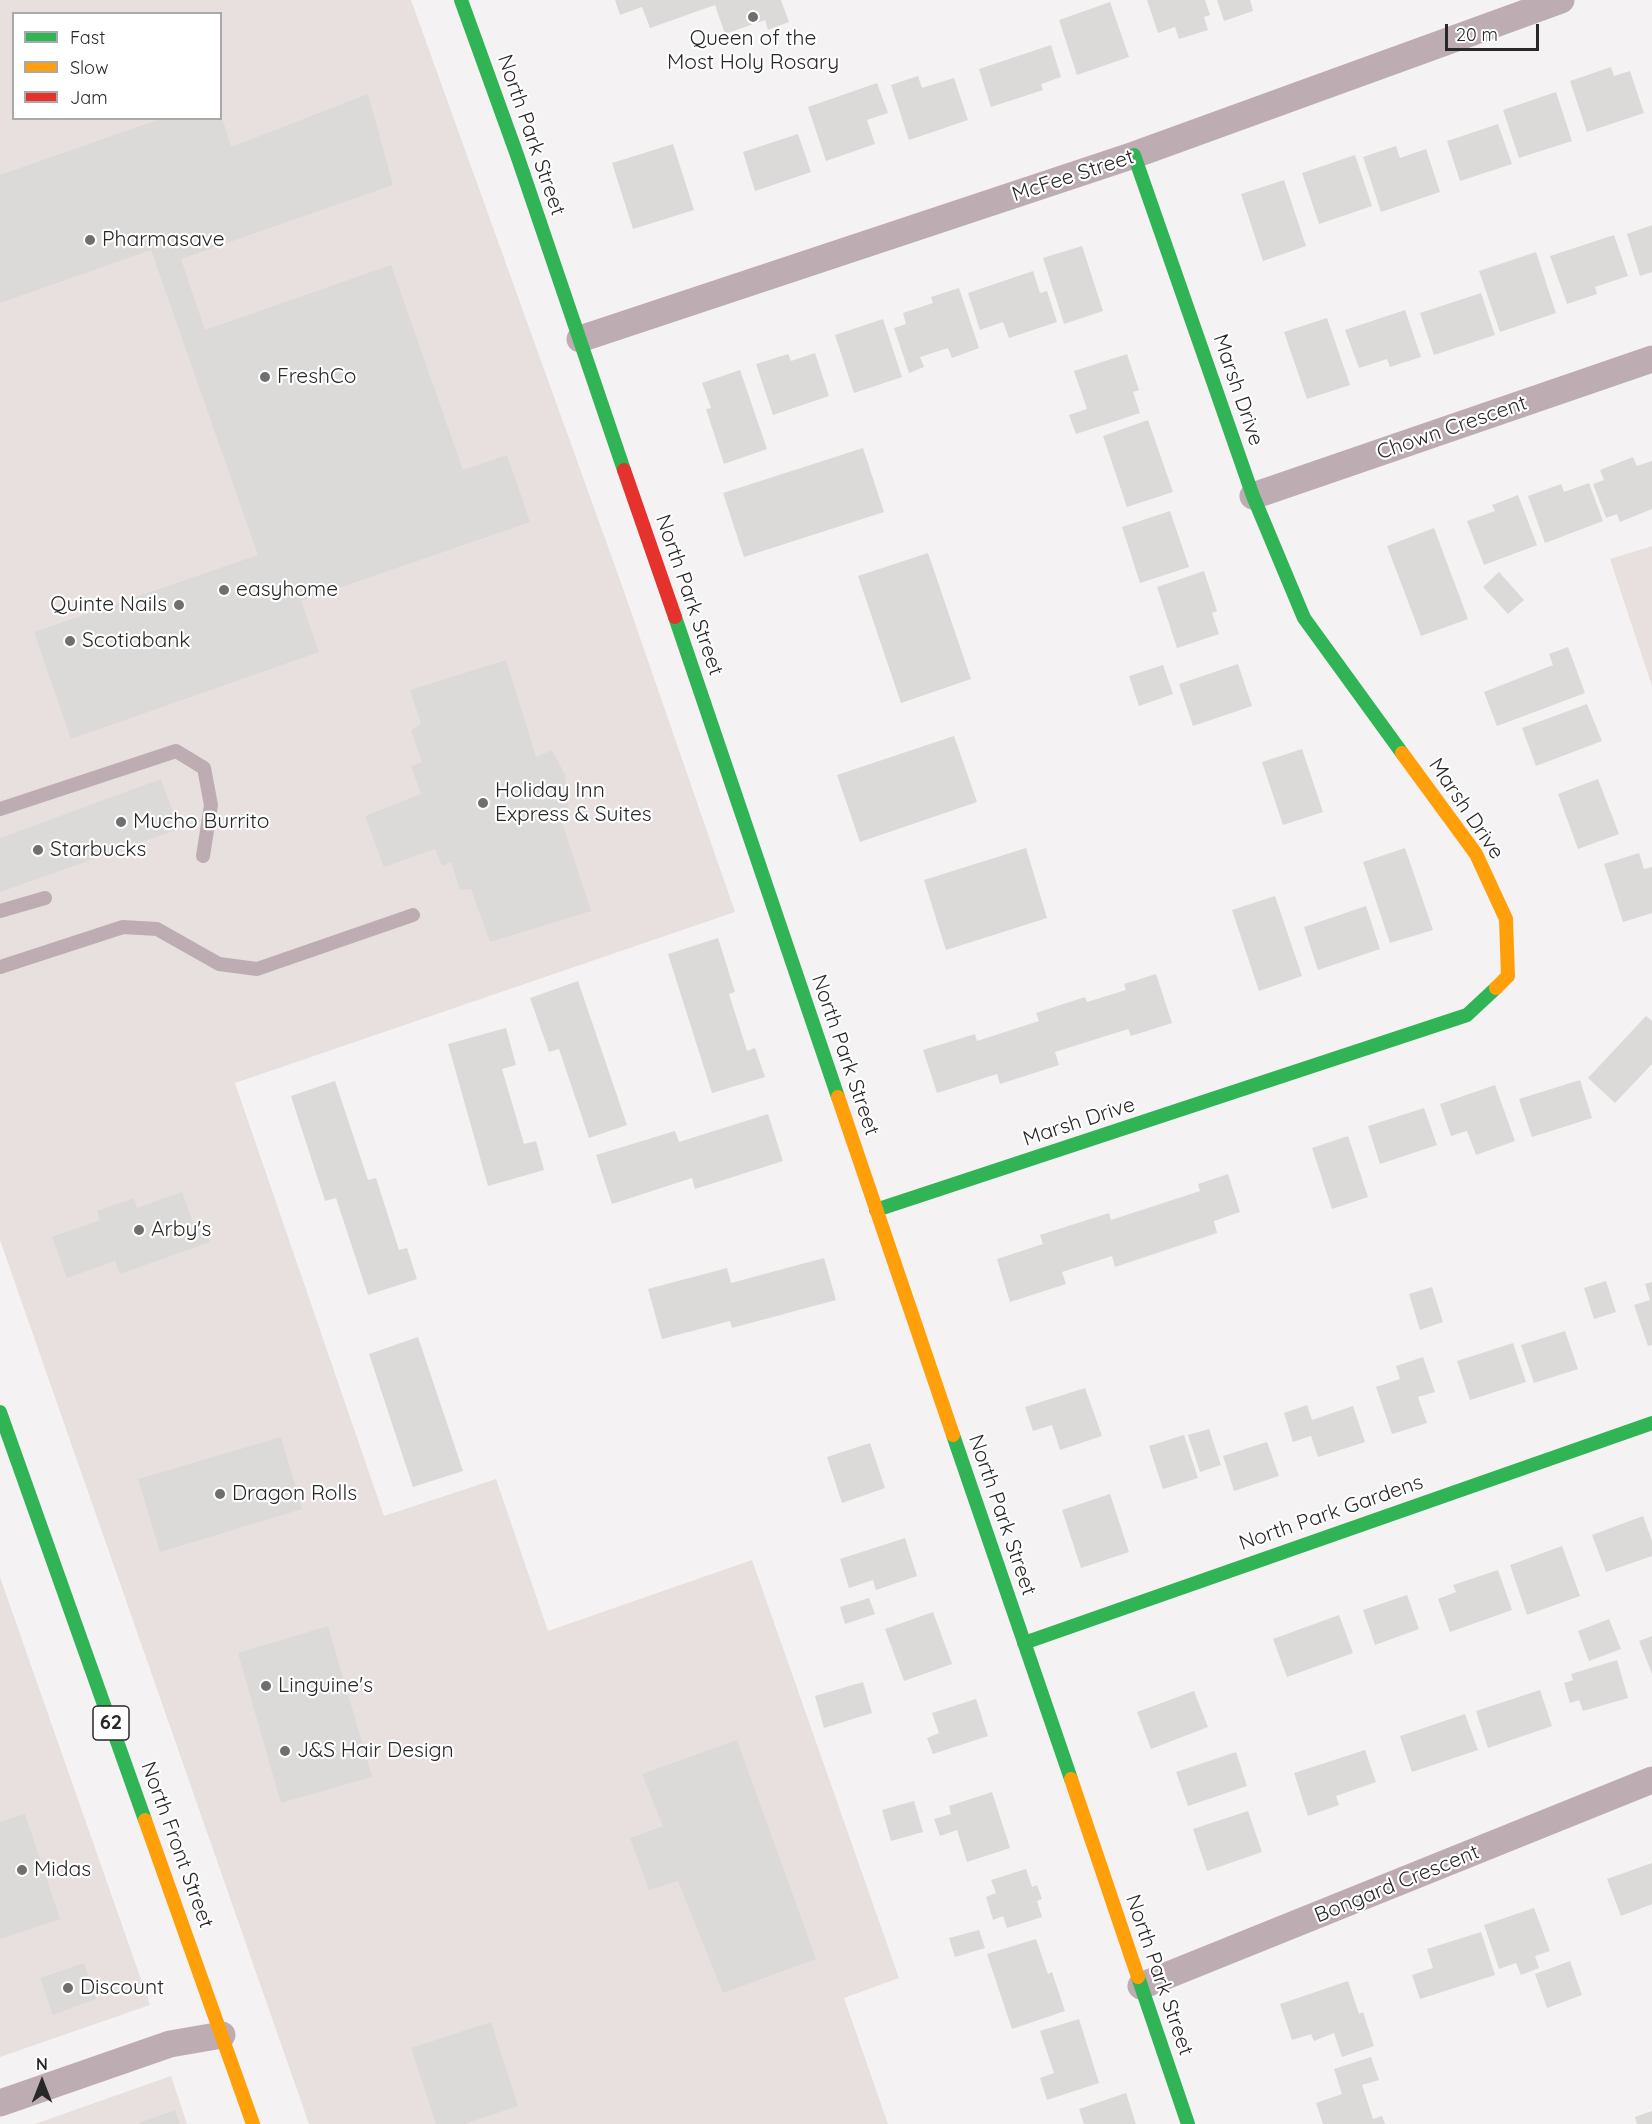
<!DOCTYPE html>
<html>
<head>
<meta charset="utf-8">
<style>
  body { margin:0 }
  #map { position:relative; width:1652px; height:2124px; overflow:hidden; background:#f4f2f2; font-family:Quicksand,sans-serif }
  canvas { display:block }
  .legend { position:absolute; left:12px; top:12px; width:210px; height:108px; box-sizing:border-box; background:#fff; border:2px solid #a9a9a9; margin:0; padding:8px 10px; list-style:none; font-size:18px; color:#292828 }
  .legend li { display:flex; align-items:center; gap:12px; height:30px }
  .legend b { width:30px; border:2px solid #a9a9a9 }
  .north { position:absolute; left:12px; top:2052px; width:60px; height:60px; -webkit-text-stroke:4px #fff; paint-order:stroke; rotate:0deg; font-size:16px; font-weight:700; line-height:24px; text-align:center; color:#292828 }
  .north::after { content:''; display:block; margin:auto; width:21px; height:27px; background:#292828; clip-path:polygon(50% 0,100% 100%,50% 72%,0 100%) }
  .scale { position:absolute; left:1445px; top:24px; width:94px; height:27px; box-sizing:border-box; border:3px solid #292828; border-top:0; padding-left:8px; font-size:18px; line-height:21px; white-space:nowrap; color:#292828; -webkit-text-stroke:4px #fff; paint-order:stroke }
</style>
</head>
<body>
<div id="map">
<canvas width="1652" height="2124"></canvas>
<ul class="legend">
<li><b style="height:8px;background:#30b455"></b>Fast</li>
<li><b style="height:8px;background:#ff9f0a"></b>Slow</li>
<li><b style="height:8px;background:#e5322d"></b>Jam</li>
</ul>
<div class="north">N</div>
<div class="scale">20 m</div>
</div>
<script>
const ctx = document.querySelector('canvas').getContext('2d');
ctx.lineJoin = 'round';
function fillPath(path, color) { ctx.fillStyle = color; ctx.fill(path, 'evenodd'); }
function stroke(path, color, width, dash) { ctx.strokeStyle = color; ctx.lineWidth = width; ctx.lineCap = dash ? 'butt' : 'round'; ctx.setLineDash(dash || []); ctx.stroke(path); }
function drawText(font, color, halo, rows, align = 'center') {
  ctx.font = font + ' Quicksand,sans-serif'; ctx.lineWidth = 4.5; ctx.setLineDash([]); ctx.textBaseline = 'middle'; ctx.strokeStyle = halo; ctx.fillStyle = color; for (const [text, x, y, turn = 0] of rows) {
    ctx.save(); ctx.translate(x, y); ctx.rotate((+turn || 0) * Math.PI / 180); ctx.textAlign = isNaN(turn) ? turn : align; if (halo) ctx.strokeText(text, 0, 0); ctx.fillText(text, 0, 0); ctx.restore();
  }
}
fillPath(new Path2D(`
  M 0,0 L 411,0 L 620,580 L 735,912 L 235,1083 L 384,1516 L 496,1479 L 548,1631 L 752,1560 L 899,1978 L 844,1998 L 888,2124 L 309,2124 L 0,1240 ZM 14,14 L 220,14 L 220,118 L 14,118 Z
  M 1652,546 L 1652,686 L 1610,559 Z
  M 0,1577 L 150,2005 L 0,2057 Z
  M 171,2076 L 187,2124 L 35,2124 Z`), '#e8e0df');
fillPath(new Path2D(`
  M 615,0 L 781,0 L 789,22 L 768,30 L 765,20 L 725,34 L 715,5 L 650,28 L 642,7 L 620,15 Z
  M 1147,0 L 1205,0 L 1210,15 L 1204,17 L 1208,30 L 1179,39 L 1175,27 L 1158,33 Z
  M 1217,0 L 1250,0 L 1253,11 L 1224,21 Z
  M 1110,2 L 1129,57 L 1077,75 L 1059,20 Z
  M 1051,45 L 1061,77 L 1041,84 L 1043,90 L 991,107 L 979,69 Z
  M 1611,67 L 1614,76 L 1630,71 L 1644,113 L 1587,132 L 1570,81 Z
  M 918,76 L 922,88 L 954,78 L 968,120 L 909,140 L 891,85 Z
  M 877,83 L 888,113 L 867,120 L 875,144 L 826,161 L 808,107 Z
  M 1556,92 L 1572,141 L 1519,158 L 1503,110 Z
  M 368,94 L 393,185 L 181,259 L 205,330 L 391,265 L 463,470 L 507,455 L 530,522 L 301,601 L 319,652 L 71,739 L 34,632 L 258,555 L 151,250 L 0,303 L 0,175 L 163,118 L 222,118 L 231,147 Z
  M 1498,124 L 1512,164 L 1460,181 L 1447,141 Z
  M 798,134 L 811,172 L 755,191 L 743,152 Z
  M 673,144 L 694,210 L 633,229 L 612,163 Z
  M 1396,146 L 1400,158 L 1426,149 L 1440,192 L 1381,212 L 1363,157 Z
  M 1355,155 L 1372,206 L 1319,224 L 1302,173 Z
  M 1284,180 L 1306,246 L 1263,261 L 1241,194 Z
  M 1652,225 L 1652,272 L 1640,276 L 1627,234 Z
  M 1614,235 L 1628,276 L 1595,287 L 1597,294 L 1567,304 L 1550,256 Z
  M 1082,246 L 1103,311 L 1064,324 L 1043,258 Z
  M 1536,252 L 1556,313 L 1500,332 L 1479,271 Z
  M 1033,271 L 1040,293 L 1047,291 L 1057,322 L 1009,338 L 1003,322 L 980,330 L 968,293 Z
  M 959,288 L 979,348 L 952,358 L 948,348 L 920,357 L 924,367 L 909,373 L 894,328 L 906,324 L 903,313 L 933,303 L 931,297 Z
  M 1481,293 L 1495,335 L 1434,355 L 1420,313 Z
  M 1405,310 L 1421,357 L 1390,367 L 1387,359 L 1359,368 L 1345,330 Z
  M 1327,318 L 1350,385 L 1307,399 L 1284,332 Z
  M 883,319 L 902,377 L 854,393 L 835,335 Z
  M 815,353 L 829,396 L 773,415 L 756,364 L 788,354 L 791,361 Z
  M 1127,354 L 1139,390 L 1133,392 L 1140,413 L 1076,434 L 1069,415 L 1087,409 L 1074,371 Z
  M 740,370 L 767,449 L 724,464 L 706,409 L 711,408 L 702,383 Z
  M 1148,420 L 1173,492 L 1127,507 L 1103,436 Z
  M 863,448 L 884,512 L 744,557 L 723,493 Z
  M 1633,457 L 1637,466 L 1652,461 L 1652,509 L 1620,522 L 1617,514 L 1606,518 L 1593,484 L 1604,480 L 1600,470 Z
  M 1589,483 L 1603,521 L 1545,543 L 1528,496 L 1561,484 L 1564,492 Z
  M 1518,495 L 1537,545 L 1484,565 L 1467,521 L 1495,511 L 1492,505 Z
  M 1170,511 L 1189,567 L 1140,583 L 1122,527 Z
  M 1434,528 L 1468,619 L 1421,636 L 1387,546 Z
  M 928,553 L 971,679 L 901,703 L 858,576 Z
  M 1204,571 L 1217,611 L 1212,613 L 1219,634 L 1177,648 L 1157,587 Z
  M 1499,572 L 1524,600 L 1508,614 L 1483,587 Z
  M 1568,647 L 1585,693 L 1497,726 L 1484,692 L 1553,665 L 1549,654 Z
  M 506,660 L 536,757 L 552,750 L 565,775 L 569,812 L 560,816 L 591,911 L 490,942 L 471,889 L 460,890 L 451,862 L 442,866 L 435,849 L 384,867 L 365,816 L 421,794 L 411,766 L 422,762 L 411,730 L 421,724 L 410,690 Z
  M 1238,664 L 1252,706 L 1193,726 L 1179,684 Z
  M 1163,665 L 1173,694 L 1139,706 L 1129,676 Z
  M 1587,704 L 1602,741 L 1536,766 L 1522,728 Z
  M 954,736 L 977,802 L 860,842 L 837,775 Z
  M 1302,749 L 1323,812 L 1283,825 L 1262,762 Z
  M 161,779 L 179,829 L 0,892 L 0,838 Z
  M 1598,779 L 1619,834 L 1578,849 L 1558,794 Z
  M 1026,848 L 1047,918 L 946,950 L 924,880 Z
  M 1405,848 L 1433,930 L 1390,943 L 1363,862 Z
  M 1639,853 L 1644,869 L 1652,867 L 1652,913 L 1623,922 L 1604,864 Z
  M 1275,896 L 1302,976 L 1259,991 L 1232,910 Z
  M 1366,906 L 1380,949 L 1318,970 L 1304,927 Z
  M 718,938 L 735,992 L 729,994 L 747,1051 L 755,1048 L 765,1077 L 712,1093 L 668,954 Z
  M 1156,974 L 1172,1023 L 1131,1036 L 1128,1029 L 1055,1052 L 1059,1065 L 1000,1084 L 997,1074 L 937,1093 L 923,1050 L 975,1034 L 977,1041 L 1039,1021 L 1036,1013 L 1085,997 L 1087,1002 L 1126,990 L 1124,984 Z
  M 578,981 L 627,1125 L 589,1138 L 559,1049 L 549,1052 L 530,998 Z
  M 1646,1016 L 1652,1021 L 1652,1064 L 1615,1103 L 1588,1078 Z
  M 506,1028 L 516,1065 L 502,1069 L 524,1144 L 536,1141 L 544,1170 L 488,1186 L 448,1044 Z
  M 1580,1080 L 1592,1118 L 1532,1137 L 1519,1099 Z
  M 335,1081 L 368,1180 L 376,1178 L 399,1250 L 407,1248 L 417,1279 L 368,1295 L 336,1198 L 325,1201 L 291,1096 Z
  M 1495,1085 L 1515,1141 L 1476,1155 L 1467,1131 L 1451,1136 L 1440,1104 Z
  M 1424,1108 L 1437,1145 L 1380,1164 L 1368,1126 Z
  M 768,1114 L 783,1161 L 695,1189 L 692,1178 L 612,1204 L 596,1155 L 675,1131 L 679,1142 Z
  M 1348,1136 L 1368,1197 L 1332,1209 L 1312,1148 Z
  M 1228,1174 L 1240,1212 L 1214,1221 L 1217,1233 L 1115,1267 L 1112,1256 L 1062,1272 L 1066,1284 L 1010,1302 L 997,1259 L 1043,1244 L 1040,1235 L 1109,1213 L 1111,1220 L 1200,1191 L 1198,1184 Z
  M 182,1192 L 193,1223 L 202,1219 L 210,1242 L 120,1274 L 115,1261 L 67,1278 L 52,1237 L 100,1220 L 97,1211 L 134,1198 L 137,1208 Z
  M 824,1258 L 836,1300 L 732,1328 L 730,1321 L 662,1339 L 648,1289 L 727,1268 L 731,1283 Z
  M 1606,1281 L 1616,1312 L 1594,1319 L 1584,1288 Z
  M 1652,1282 L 1652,1345 L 1648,1346 L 1634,1305 L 1650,1300 L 1645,1284 Z
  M 1432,1287 L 1443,1322 L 1420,1330 L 1409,1294 Z
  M 1565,1331 L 1578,1369 L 1534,1383 L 1521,1345 Z
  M 418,1337 L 463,1471 L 413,1487 L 369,1354 Z
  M 1513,1343 L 1526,1382 L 1470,1400 L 1457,1361 Z
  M 1423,1357 L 1435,1392 L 1418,1397 L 1427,1423 L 1392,1434 L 1376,1387 L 1400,1379 L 1396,1366 Z
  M 1085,1388 L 1102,1436 L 1060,1450 L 1052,1425 L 1033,1431 L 1025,1407 Z
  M 1307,1405 L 1312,1420 L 1353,1406 L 1365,1442 L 1318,1457 L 1311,1436 L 1293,1442 L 1284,1413 Z
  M 1209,1429 L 1221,1465 L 1200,1472 L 1188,1435 Z
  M 1184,1435 L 1198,1478 L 1163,1489 L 1149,1446 Z
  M 281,1437 L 302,1509 L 160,1552 L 138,1479 Z
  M 1267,1442 L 1279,1476 L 1234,1491 L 1223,1456 Z
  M 870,1443 L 885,1488 L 842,1503 L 827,1457 Z
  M 1110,1494 L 1129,1552 L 1081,1568 L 1062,1510 Z
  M 1643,1516 L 1652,1541 L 1652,1556 L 1606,1572 L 1592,1535 Z
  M 905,1538 L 917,1576 L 876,1590 L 873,1580 L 849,1588 L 840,1559 Z
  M 1562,1546 L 1580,1596 L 1527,1615 L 1510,1565 Z
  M 1498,1570 L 1512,1610 L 1450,1632 L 1438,1599 L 1456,1592 L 1453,1585 Z
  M 1407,1595 L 1419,1629 L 1375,1645 L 1363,1610 Z
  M 869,1598 L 875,1614 L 845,1624 L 840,1607 Z
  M 933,1612 L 952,1664 L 904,1681 L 885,1629 Z
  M 1339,1615 L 1353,1653 L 1287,1677 L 1273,1639 Z
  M 1609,1619 L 1621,1649 L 1589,1661 L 1578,1631 Z
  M 328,1626 L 372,1777 L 281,1803 L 238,1653 Z
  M 1652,1636 L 1652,1674 L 1639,1641 Z
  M 1617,1660 L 1628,1698 L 1583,1711 L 1579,1700 L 1570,1703 L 1564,1683 L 1573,1680 L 1571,1674 Z
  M 863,1682 L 872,1713 L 824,1728 L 815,1696 Z
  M 1540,1690 L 1552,1726 L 1488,1748 L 1476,1711 Z
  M 1194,1691 L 1208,1727 L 1151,1749 L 1137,1712 Z
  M 976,1699 L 988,1736 L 933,1754 L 927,1738 L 939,1733 L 932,1713 Z
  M 1465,1714 L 1478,1750 L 1412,1772 L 1400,1736 Z
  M 737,1740 L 816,1959 L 723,1993 L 678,1881 L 649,1890 L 630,1838 L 663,1826 L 642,1774 Z
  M 1365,1750 L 1376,1782 L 1336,1796 L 1339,1805 L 1308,1816 L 1294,1773 Z
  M 1236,1752 L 1247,1786 L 1188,1806 L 1176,1772 Z
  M 992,1792 L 1010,1848 L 967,1862 L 957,1830 L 940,1836 L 934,1819 L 951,1814 L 949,1806 Z
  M 914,1801 L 923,1832 L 891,1841 L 882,1810 Z
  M 1248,1811 L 1262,1852 L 1207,1871 L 1193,1829 Z
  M 25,1814 L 60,1919 L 0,1939 L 0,1822 Z
  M 1652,1863 L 1652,1904 L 1621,1916 L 1607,1879 Z
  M 1026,1869 L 1032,1887 L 1037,1885 L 1042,1899 L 1037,1901 L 1042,1917 L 1007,1928 L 1003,1916 L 993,1920 L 986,1897 L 996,1893 L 991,1880 Z
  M 1534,1908 L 1550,1951 L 1535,1956 L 1539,1968 L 1521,1975 L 1516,1963 L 1499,1969 L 1484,1925 Z
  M 979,1930 L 985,1948 L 955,1957 L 949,1938 Z
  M 1481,1932 L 1495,1975 L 1420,1999 L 1412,1975 L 1433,1968 L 1427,1949 Z
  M 1036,1939 L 1048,1974 L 1052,1972 L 1065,2011 L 1012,2029 L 987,1954 Z
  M 1570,1961 L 1582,1995 L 1547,2008 L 1535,1974 Z
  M 84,1963 L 96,1999 L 53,2015 L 40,1978 Z
  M 1348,1981 L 1359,2014 L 1363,2012 L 1374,2046 L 1342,2057 L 1334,2033 L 1314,2041 L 1311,2034 L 1292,2040 L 1280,2004 Z
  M 1079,2019 L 1099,2083 L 1047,2100 L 1040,2078 L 1054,2073 L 1040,2031 Z
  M 491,2022 L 518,2106 L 464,2124 L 436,2124 L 411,2048 Z
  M 1371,2057 L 1379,2080 L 1362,2085 L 1373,2119 L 1382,2116 L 1385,2124 L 1323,2124 L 1316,2103 L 1342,2094 L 1334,2069 Z
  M 1126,2093 L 1136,2124 L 1084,2124 L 1079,2109 Z
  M 175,2110 L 180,2124 L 136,2124 Z
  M 1652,2111 L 1652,2124 L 1637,2124 L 1635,2117 Z`), '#dbdad9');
stroke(new Path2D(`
  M 0,809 L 176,751 L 204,768 L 211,805 L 203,856
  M 0,911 L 45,898
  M 0,967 L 123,927 L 157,929 L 219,964 L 257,969 L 413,915`), '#bdadb2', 14);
stroke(new Path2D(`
  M 580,339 L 1134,155 L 1561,0
  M 1253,496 L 1652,359
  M 1141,1986 L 1652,1780
  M 0,2103 L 170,2044 L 222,2035`), '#bdadb2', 27);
stroke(new Path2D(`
  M 461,0 L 517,155 L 624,470
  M 1134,155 L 1253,496 L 1304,618 L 1402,753
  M 675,617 L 838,1097
  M 876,1210 L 1467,1015 L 1496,988
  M 0,1412 L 145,1820
  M 953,1435 L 1071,1779
  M 1024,1643 L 1652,1423
  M 1138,1977 L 1188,2124`), '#30b455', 14);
stroke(new Path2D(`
  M 1402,753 L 1476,854 L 1506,919 L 1508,976 L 1496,988
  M 838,1097 L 953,1435
  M 1071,1779 L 1138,1977
  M 145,1820 L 253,2124`), '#ff9f0a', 14);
stroke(new Path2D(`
  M 624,470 L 675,617`), '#e5322d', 14);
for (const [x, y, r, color] of [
  [753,17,6,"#706f6f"],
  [90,240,6,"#706f6f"],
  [265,377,6,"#706f6f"],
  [224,590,6,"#706f6f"],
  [179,605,6,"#706f6f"],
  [70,641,6,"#706f6f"],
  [483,803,6,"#706f6f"],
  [121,822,6,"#706f6f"],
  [38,850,6,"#706f6f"],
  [139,1230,6,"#706f6f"],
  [220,1494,6,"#706f6f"],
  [266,1686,6,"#706f6f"],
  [285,1751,6,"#706f6f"],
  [22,1870,6,"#706f6f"],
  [68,1988,6,"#706f6f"]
]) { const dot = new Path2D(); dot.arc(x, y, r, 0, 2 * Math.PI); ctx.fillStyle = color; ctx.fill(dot); stroke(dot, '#fff', 2); }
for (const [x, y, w] of [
  [111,1723,36]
]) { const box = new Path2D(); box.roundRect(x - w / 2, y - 17, w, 34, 4.5); ctx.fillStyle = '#fff'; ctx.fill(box); stroke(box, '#292828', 1.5); }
drawText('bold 20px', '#292828', null, [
  ["62",111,1723]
]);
drawText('21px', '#292828', '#fff', [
  ["Queen of the",753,39,"center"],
  ["Most Holy Rosary",753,63,"center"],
  ["Pharmasave",102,240],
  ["FreshCo",277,377],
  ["easyhome",236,590],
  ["Quinte Nails",167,605,"right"],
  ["Scotiabank",82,641],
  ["Holiday Inn",495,791],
  ["Express & Suites",495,815],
  ["Mucho Burrito",133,822],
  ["Starbucks",50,850],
  ["Arby's",151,1230],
  ["Dragon Rolls",232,1494],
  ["Linguine's",278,1686],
  ["J&S Hair Design",297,1751],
  ["Midas",34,1870],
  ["Discount",80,1988]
], 'left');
drawText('21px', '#292828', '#fff', [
  ["North Park Street",531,135,71],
  ["McFee Street",1073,176,-18],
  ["Marsh Drive",1238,390,71],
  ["Chown Crescent",1452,428,-19],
  ["North Park Street",689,595,71],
  ["Marsh Drive",1466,809,56],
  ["North Park Street",845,1055,71],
  ["Marsh Drive",1079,1122,-18],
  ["North Park Gardens",1331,1513,-19],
  ["North Park Street",1002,1515,71],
  ["North Front Street",177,1845,70],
  ["Bongard Crescent",1397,1884,-22],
  ["North Park Street",1159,1975,71]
]);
</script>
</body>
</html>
